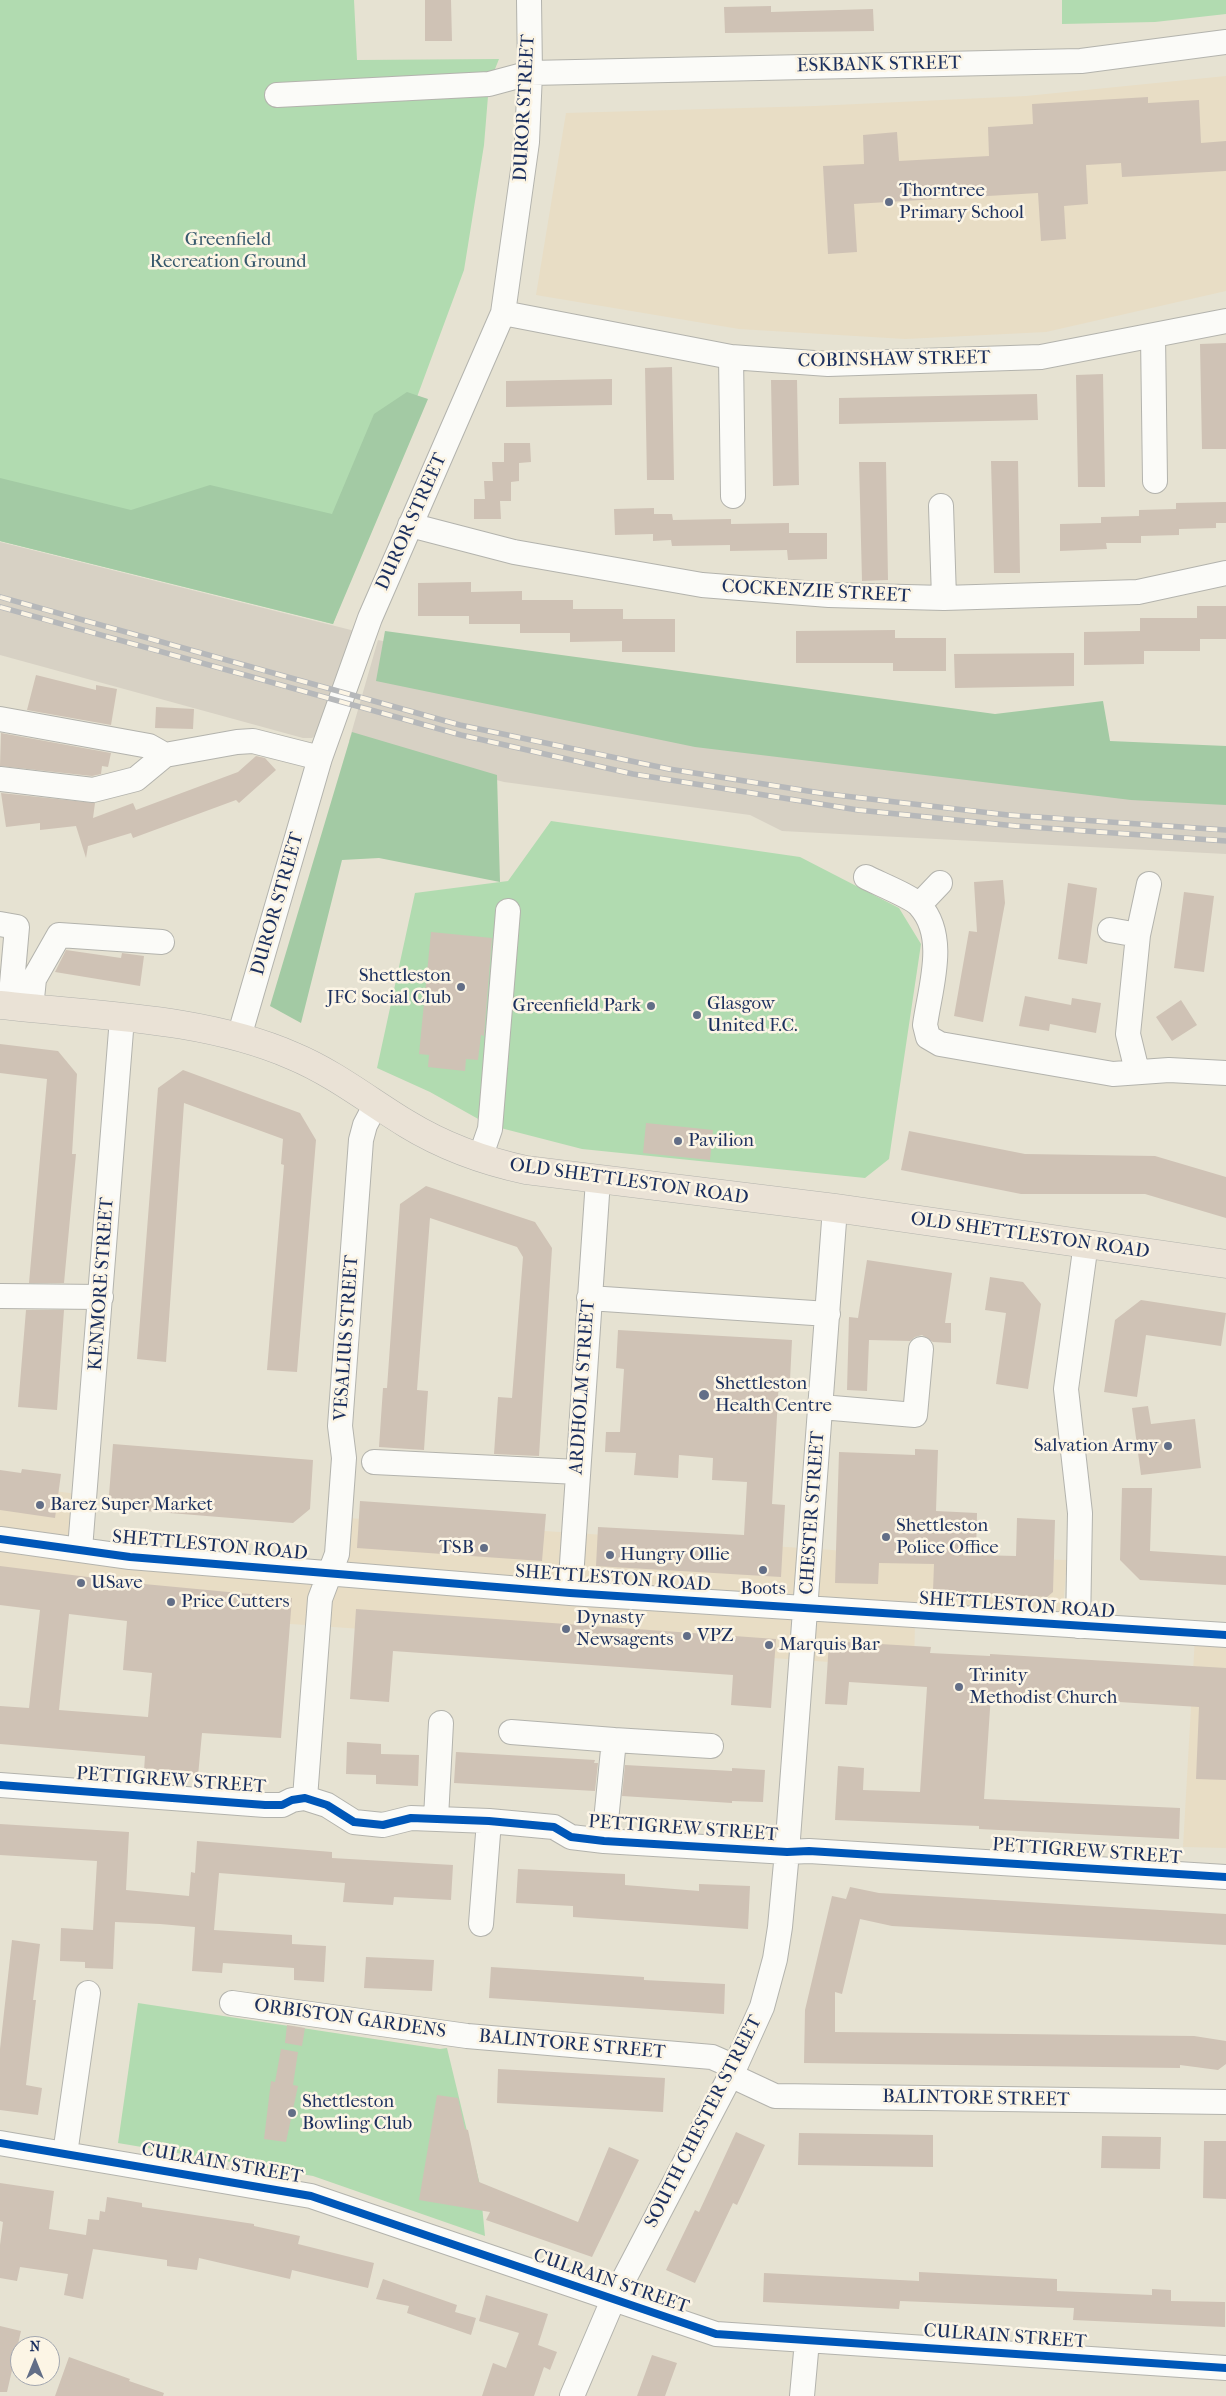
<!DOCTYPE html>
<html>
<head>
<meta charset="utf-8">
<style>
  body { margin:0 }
  #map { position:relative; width:1226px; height:2396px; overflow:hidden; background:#e6e2d2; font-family:"IM FELL French Canon",serif }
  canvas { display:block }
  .north { position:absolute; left:10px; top:2336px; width:50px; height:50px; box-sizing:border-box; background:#fcf5e5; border:1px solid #a2a6af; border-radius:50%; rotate:0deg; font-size:14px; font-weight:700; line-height:20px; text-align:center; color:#1b2f5e }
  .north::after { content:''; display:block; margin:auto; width:18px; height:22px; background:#626e87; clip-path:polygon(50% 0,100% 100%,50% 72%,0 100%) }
</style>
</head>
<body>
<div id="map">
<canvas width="1226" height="2396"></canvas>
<div class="north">N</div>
</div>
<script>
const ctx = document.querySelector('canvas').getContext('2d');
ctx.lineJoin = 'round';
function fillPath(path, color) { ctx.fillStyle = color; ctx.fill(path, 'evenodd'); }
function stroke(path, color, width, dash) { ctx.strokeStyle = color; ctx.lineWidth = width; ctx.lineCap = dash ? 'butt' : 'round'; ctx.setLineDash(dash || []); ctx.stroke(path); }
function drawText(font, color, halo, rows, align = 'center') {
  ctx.font = font + ' "IM FELL French Canon",serif'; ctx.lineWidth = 5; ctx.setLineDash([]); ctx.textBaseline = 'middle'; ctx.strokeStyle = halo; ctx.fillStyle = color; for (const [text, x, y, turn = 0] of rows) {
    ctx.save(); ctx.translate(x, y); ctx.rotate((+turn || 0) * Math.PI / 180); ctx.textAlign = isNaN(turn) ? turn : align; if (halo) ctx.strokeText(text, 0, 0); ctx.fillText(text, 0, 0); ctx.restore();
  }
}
fillPath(new Path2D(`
  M 1226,76 L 1226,291 L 1046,332 L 905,339 L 739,329 L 536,295 L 566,113 L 815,106 L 1026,96 Z
  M 0,1484 L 77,1494 L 74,1555 L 345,1580 L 348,1518 L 938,1557 L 1067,1560 L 1061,1631 L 915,1622 L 914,1668 L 277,1623 L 0,1591 Z
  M 1195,1637 L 1226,1638 L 1226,1848 L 1183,1847 Z`), '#e8ddc5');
fillPath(new Path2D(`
  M 0,542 L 355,631 L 318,734 L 312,738 L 303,738 L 0,655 Z
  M 378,640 L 614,691 L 1226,785 L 1226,854 L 782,831 L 750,815 L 504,782 L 349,741 Z`), '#d7d1c4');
fillPath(new Path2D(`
  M 0,0 L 354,0 L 357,60 L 499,59 L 489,84 L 484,145 L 464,270 L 333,624 L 0,541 Z
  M 1062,0 L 1226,0 L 1226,14 L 1155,22 L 1062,24 Z
  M 551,821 L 800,857 L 899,908 L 921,944 L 889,1159 L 865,1178 L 582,1149 L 489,1125 L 430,1092 L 377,1068 L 415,893 L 508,881 Z
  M 138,2003 L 440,2049 L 447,2048 L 480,2185 L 485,2236 L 313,2176 L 118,2143 Z`), '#b1dbb0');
fillPath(new Path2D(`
  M 407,392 L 428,399 L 333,624 L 0,541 L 0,478 L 131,510 L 210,485 L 332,514 L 374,414 Z
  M 385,631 L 995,714 L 1103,701 L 1110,741 L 1226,746 L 1226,805 L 1131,800 L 695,747 L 376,681 Z
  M 352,732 L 497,775 L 500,882 L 379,858 L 342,860 L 301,1023 L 270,1006 Z`), '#a3caa4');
fillPath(new Path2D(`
  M 425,0 L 451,0 L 452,41 L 425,41 Z
  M 771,6 L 771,12 L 873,9 L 874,31 L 725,33 L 724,7 Z
  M 1148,97 L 1148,103 L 1199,100 L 1201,143 L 1226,141 L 1226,171 L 1122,177 L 1121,163 L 1086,165 L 1088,204 L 1064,206 L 1066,239 L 1041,241 L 1038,193 L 854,204 L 857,252 L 828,254 L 823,166 L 864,164 L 863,135 L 897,132 L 899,161 L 989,156 L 988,127 L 1033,124 L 1032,104 Z
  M 1226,343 L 1226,449 L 1202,449 L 1200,344 Z
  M 672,367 L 674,480 L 647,480 L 645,368 Z
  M 1103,374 L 1105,487 L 1078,487 L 1076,375 Z
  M 612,379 L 612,405 L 506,407 L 506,381 Z
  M 771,380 L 797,380 L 799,485 L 773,486 Z
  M 1037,394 L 1038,420 L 839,424 L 839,398 Z
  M 504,443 L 530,443 L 531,462 L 519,463 L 519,481 L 511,482 L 511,501 L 500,501 L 501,519 L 474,519 L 474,499 L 485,499 L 484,481 L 493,481 L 492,462 L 504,462 Z
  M 991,461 L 1018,461 L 1020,573 L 994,573 Z
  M 859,462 L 886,462 L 888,580 L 862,581 Z
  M 1226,502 L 1226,523 L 1216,523 L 1216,528 L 1179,529 L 1179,535 L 1141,536 L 1141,543 L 1106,543 L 1107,549 L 1060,551 L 1060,524 L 1101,523 L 1101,517 L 1139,516 L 1139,510 L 1176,509 L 1176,503 Z
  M 654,508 L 654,514 L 672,514 L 673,520 L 731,519 L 731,524 L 789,523 L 789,533 L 827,533 L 827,559 L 788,560 L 787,550 L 730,551 L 730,545 L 672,546 L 671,540 L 653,541 L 653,534 L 615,535 L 614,509 Z
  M 471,582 L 471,592 L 522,591 L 522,600 L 573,600 L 573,609 L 623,609 L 623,619 L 675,619 L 675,652 L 622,652 L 622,641 L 570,642 L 570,633 L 520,633 L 520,624 L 469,624 L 469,616 L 418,616 L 418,583 Z
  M 1197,606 L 1226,606 L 1226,639 L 1200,639 L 1200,651 L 1144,651 L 1144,664 L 1084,665 L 1084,632 L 1140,631 L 1140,618 L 1197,618 Z
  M 895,630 L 895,638 L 946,638 L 946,671 L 893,671 L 893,663 L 796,663 L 796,631 Z
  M 1074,653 L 1074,686 L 955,688 L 954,654 Z
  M 36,675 L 96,690 L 96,685 L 117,689 L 111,725 L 27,710 Z
  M 156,707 L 194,709 L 193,729 L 155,728 Z
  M 1,733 L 111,753 L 108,767 L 102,766 L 101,774 L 92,776 L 0,766 Z
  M 256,756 L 265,758 L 276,770 L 239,803 L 236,800 L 133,838 L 131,833 L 88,846 L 86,858 L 76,826 L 40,830 L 40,823 L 6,827 L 1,793 L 95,803 L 93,818 L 133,803 L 136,810 L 238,772 Z
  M 1003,880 L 1005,903 L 983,1022 L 954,1016 L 969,931 L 977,932 L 974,882 Z
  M 1068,883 L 1097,888 L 1087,964 L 1058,959 Z
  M 1184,892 L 1214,896 L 1204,972 L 1174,968 Z
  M 431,932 L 492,938 L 484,1036 L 481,1035 L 478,1060 L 466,1059 L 465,1071 L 428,1067 L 429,1055 L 419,1054 Z
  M 66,950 L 121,958 L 122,953 L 144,956 L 140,986 L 55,972 Z
  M 1025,996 L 1071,1005 L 1072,998 L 1101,1003 L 1096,1033 L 1050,1024 L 1049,1031 L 1019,1026 Z
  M 1181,1000 L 1197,1025 L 1172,1041 L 1156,1017 Z
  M 0,1044 L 58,1051 L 77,1074 L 72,1154 L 76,1154 L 64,1283 L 29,1283 L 47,1079 L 0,1073 Z
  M 183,1070 L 300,1113 L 316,1140 L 297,1372 L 267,1370 L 284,1165 L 281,1164 L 283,1139 L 184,1103 L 166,1362 L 137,1359 L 158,1088 Z
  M 646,1123 L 713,1130 L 710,1160 L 643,1153 Z
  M 909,1131 L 1025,1154 L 1155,1156 L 1226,1177 L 1226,1218 L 1145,1194 L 1021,1194 L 901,1170 Z
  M 426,1186 L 535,1222 L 552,1248 L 539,1456 L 494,1454 L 498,1397 L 512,1398 L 523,1257 L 517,1247 L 430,1218 L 417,1390 L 428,1391 L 424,1450 L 379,1447 L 383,1388 L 387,1388 L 400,1204 Z
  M 867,1260 L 952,1273 L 945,1323 L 951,1323 L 951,1343 L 933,1342 L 922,1335 L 915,1337 L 910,1341 L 869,1340 L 867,1391 L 847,1390 L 849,1317 L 858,1318 Z
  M 990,1277 L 1023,1282 L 1041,1304 L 1028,1389 L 996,1384 L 1006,1313 L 985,1310 Z
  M 1141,1300 L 1226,1313 L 1221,1346 L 1146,1335 L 1137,1397 L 1104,1392 L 1115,1320 Z
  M 26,1310 L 64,1310 L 57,1410 L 18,1407 Z
  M 618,1330 L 792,1340 L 790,1380 L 779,1380 L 772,1504 L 785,1505 L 781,1577 L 596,1566 L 598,1527 L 744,1535 L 747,1482 L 712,1480 L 713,1458 L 679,1455 L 678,1478 L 634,1475 L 636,1453 L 605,1452 L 606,1432 L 620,1432 L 624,1369 L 616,1368 Z
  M 1148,1406 L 1151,1424 L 1195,1419 L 1201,1468 L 1141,1475 L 1132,1408 Z
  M 113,1444 L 313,1460 L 310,1509 L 293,1523 L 108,1508 Z
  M 915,1449 L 938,1450 L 936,1511 L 977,1513 L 976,1555 L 1016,1556 L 1017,1518 L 1055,1520 L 1053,1592 L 1047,1597 L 933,1591 L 934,1564 L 879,1563 L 878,1584 L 835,1583 L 839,1452 L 915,1455 Z
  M 22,1469 L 61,1474 L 55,1518 L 0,1510 L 0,1470 L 21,1473 Z
  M 1122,1488 L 1152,1488 L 1150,1551 L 1226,1556 L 1226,1585 L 1140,1580 L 1120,1560 Z
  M 360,1501 L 546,1514 L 542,1561 L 357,1548 Z
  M 0,1566 L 144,1584 L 292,1598 L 281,1738 L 202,1733 L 198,1776 L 144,1771 L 145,1756 L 0,1744 L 0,1706 L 29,1708 L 40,1610 L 0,1605 ZM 69,1614 L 127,1621 L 123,1670 L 152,1673 L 148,1717 L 59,1710 Z
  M 356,1609 L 776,1639 L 771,1708 L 731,1705 L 733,1675 L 393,1651 L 389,1702 L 350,1699 Z
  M 829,1641 L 931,1647 L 930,1653 L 990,1656 L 990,1654 L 1226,1668 L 1226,1780 L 1196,1779 L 1199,1707 L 991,1694 L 984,1799 L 1180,1808 L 1179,1839 L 979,1829 L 979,1826 L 835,1820 L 838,1766 L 864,1768 L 863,1790 L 920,1792 L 927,1687 L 849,1682 L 847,1705 L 825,1704 Z
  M 347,1742 L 381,1744 L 381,1754 L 419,1755 L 418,1786 L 376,1784 L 376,1775 L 346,1774 Z
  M 456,1752 L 595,1760 L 594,1763 L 598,1763 L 595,1791 L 454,1783 Z
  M 625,1765 L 732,1771 L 732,1768 L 765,1770 L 763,1802 L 732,1801 L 732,1803 L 622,1796 Z
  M 0,1824 L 129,1832 L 126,1890 L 189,1896 L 191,1872 L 195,1873 L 197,1841 L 332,1852 L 332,1858 L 453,1865 L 451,1900 L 394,1897 L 393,1905 L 343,1902 L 345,1883 L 219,1873 L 214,1930 L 292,1935 L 292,1944 L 326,1946 L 324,1982 L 294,1980 L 294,1968 L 223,1963 L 222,1973 L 192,1971 L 195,1927 L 160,1924 L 115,1922 L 113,1969 L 85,1968 L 85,1962 L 60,1961 L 61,1928 L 93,1930 L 97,1861 L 0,1855 Z
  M 518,1869 L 625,1874 L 625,1885 L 699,1891 L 699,1884 L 750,1886 L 748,1929 L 573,1917 L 573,1906 L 516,1903 Z
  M 850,1887 L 879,1893 L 1226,1914 L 1226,1945 L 892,1926 L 860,1919 L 842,1994 L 835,1992 L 835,2032 L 1194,2036 L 1226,2041 L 1226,2064 L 1218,2070 L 1180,2065 L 1180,2068 L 804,2063 L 805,2010 L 832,1896 L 846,1899 Z
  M 12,1940 L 40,1944 L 33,2000 L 36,2000 L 26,2085 L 42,2088 L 38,2115 L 0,2110 L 0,2049 Z
  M 366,1957 L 434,1960 L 432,1991 L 364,1988 Z
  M 491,1967 L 644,1977 L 644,1980 L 725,1984 L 724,2014 L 489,1998 Z
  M 287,2025 L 305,2028 L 302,2046 L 285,2043 Z
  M 281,2049 L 298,2052 L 293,2085 L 298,2086 L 286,2142 L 264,2139 L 271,2081 L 275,2082 Z
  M 498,2069 L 665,2078 L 663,2112 L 497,2103 Z
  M 437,2095 L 458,2098 L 465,2129 L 468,2130 L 479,2182 L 578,2222 L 609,2147 L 639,2160 L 592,2257 L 486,2220 L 490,2212 L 419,2200 Z
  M 736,2132 L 765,2145 L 737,2205 L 733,2203 L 695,2283 L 666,2270 L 695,2210 L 699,2212 Z
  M 799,2133 L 933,2135 L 933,2167 L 798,2165 Z
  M 1102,2136 L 1161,2137 L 1160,2169 L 1101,2168 Z
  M 1204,2141 L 1226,2141 L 1226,2199 L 1203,2198 Z
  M 0,2183 L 54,2191 L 49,2229 L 86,2235 L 88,2219 L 99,2220 L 100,2211 L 105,2212 L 107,2197 L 142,2203 L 142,2207 L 254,2224 L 254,2226 L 300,2236 L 298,2244 L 374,2263 L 368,2288 L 292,2270 L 290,2279 L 199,2258 L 197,2270 L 167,2266 L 167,2260 L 93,2249 L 83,2299 L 64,2295 L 68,2274 L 20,2267 L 17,2281 L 0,2278 L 0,2245 L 3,2222 L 0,2221 Z
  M 919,2272 L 1057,2279 L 1057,2291 L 1152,2295 L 1152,2289 L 1171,2290 L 1171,2301 L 1225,2302 L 1225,2327 L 1073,2320 L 1074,2308 L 900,2301 L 899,2309 L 763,2302 L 764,2273 L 919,2281 Z
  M 383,2279 L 457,2305 L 455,2312 L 476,2318 L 471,2335 L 407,2313 L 409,2306 L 376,2299 Z
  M 486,2295 L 548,2314 L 538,2345 L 557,2352 L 550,2370 L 544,2367 L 534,2396 L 482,2396 L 493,2363 L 506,2368 L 519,2333 L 479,2321 Z
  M 0,2326 L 21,2331 L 7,2392 L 0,2392 Z
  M 652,2355 L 677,2363 L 665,2396 L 637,2396 Z
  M 69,2357 L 130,2379 L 129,2381 L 164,2393 L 163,2396 L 55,2396 Z`), '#cfc2b5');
const minor = new Path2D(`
  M 277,95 L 489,84 L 530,73 L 1081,61 L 1226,42
  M 503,313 L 731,357 L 828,364 L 1041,357 L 1226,321
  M 1153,336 L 1155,481
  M 731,357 L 733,496
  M 941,506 L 944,598
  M 410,525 L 514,552 L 702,585 L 829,595 L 944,598 L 1138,592 L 1226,573
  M 0,719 L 149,746 L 165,755
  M 0,779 L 93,790 L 136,779 L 165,755 L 237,742 L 253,741 L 320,758
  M 866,877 C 877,883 913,897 920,906 C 948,937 930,988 925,1025 L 928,1037 L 940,1044 L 1113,1074 L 1169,1070 L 1226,1073
  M 920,904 L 940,883
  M 0,924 L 17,927 L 10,1006
  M 1110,930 L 1138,935
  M 31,1008 L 34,979 L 59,935 L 162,942
  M 239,1037 L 320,758 L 370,618 L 503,313 L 527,142 L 530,73 L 529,0
  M 1137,1071 L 1128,1034 L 1138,935 L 1149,884
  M 480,1158 L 490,1129 L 508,911
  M 0,1296 L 101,1297
  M 589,1298 L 828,1314
  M 821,1407 L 915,1415 L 921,1349
  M 374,1462 L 578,1472
  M 0,1539 L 130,1557 L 570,1593 L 1226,1635
  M 80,1549 L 122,1018
  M 570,1593 L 598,1180
  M 1078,1626 L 1080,1513 L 1066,1389 L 1086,1243
  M 511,1732 L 614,1740
  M 0,1785 L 265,1805 L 282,1805 L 292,1800 L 305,1798 L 327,1805 L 354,1822 L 383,1825 L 411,1818 L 489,1821 L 554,1827 L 571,1837 L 604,1841 L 787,1852 L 809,1851 L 1226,1877
  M 305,1798 L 320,1599 L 337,1554 L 344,1458 L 340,1426 L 361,1140 L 365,1125 L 376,1104
  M 436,1818 L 441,1723
  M 604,1841 L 614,1740 L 711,1746
  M 481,1924 L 489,1821
  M 232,2003 L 467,2036 L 712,2057 L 735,2067
  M 730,2075 L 775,2096 L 1226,2102
  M 0,2143 L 311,2196 L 716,2334 L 1226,2368
  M 65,2154 L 88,1993
  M 572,2396 L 613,2300 L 735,2067 L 762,2007 L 775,1959 L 780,1927 L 787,1852 L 835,1208
  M 802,2396 L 807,2341`);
const major = new Path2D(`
  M 0,1005 C 96,1016 204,1017 293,1056 C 334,1073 369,1101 407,1124 C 443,1146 484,1161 526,1170 L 835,1208 L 1226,1264`);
stroke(minor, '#b3b3ad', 26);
stroke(major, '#b3b3ad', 29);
stroke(minor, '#fbfbf8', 24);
stroke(major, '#eae2d6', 28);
const rail = new Path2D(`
  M 0,597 L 460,725 L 669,769 L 827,794 L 1008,815 L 1226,830
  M 0,607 L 461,735 L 633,774 L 858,810 L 1016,826 L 1226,841`);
stroke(rail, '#b6b8ba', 5.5);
stroke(rail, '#fcf5e5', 4, [11]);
stroke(new Path2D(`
  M 0,1539 L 130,1557 L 570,1593 L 1226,1635
  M 0,1785 L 265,1805 L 282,1805 L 292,1800 L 305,1798 L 327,1805 L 354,1822 L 383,1825 L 411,1818 L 489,1821 L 554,1827 L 571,1837 L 604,1841 L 787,1852 L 809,1851 L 1226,1877
  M 0,2143 L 311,2196 L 716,2334 L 1226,2368`), '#0057b8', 8);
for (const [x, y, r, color] of [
  [889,202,5,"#626e87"],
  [461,987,5,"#626e87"],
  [651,1006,5,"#626e87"],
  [697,1015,5,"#626e87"],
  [678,1141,5,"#626e87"],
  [704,1395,6,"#626e87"],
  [1168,1446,5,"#626e87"],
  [40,1505,5,"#626e87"],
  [886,1537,5,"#626e87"],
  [484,1548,5,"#626e87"],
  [610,1555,5,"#626e87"],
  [763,1570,5,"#626e87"],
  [81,1583,5,"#626e87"],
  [171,1602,5,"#626e87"],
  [566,1629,5,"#626e87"],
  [687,1636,5,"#626e87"],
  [769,1645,5,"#626e87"],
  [959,1687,5,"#626e87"],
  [292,2113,5,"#626e87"]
]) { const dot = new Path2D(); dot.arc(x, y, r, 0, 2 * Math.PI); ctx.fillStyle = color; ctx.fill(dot); stroke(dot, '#fcf5e5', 2); }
drawText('19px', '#1b2f5e', '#fcf5e5', [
  ["ESKBANK STREET",879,65,-1],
  ["DUROR STREET",525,108,-87],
  ["COBINSHAW STREET",894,360,-1],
  ["DUROR STREET",412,522,-66],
  ["COCKENZIE STREET",816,592,3],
  ["DUROR STREET",278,904,-74],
  ["OLD SHETTLESTON ROAD",629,1182,8],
  ["OLD SHETTLESTON ROAD",1030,1236,8],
  ["KENMORE STREET",102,1284,-86],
  ["VESALIUS STREET",347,1338,-86],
  ["ARDHOLM STREET",583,1387,-86],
  ["CHESTER STREET",813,1513,-86],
  ["SHETTLESTON ROAD",210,1546,5],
  ["SHETTLESTON ROAD",613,1579,4],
  ["SHETTLESTON ROAD",1017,1606,4],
  ["PETTIGREW STREET",171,1781,4],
  ["PETTIGREW STREET",683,1829,4],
  ["PETTIGREW STREET",1087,1852,4],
  ["ORBISTON GARDENS",350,2019,8],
  ["BALINTORE STREET",572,2045,5],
  ["BALINTORE STREET",976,2099,1],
  ["SOUTH CHESTER STREET",704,2122,-63],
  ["CULRAIN STREET",222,2164,10],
  ["CULRAIN STREET",611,2282,19],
  ["CULRAIN STREET",1005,2337,4]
]);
drawText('19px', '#1b2f5e', '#fcf5e5', [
  ["Thorntree",899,191],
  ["Primary School",899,213],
  ["Shettleston",451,976,"right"],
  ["JFC Social Club",451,998,"right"],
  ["Glasgow",707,1004],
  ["United F.C.",707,1026],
  ["Greenfield Park",641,1006,"right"],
  ["Pavilion",688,1141],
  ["Shettleston",715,1384],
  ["Health Centre",715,1406],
  ["Salvation Army",1158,1446,"right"],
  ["Barez Super Market",50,1505],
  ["Shettleston",896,1526],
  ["Police Office",896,1548],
  ["TSB",474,1548,"right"],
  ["Hungry Ollie",620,1555],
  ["USave",91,1583],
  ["Boots",763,1589,"center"],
  ["Price Cutters",181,1602],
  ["Dynasty",576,1618],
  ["Newsagents",576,1640],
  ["VPZ",697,1636],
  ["Marquis Bar",779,1645],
  ["Trinity",969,1676],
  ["Methodist Church",969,1698],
  ["Shettleston",302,2102],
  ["Bowling Club",302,2124]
], 'left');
drawText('19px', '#36586c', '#fcf5e5', [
  ["Greenfield",228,240],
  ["Recreation Ground",228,262]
]);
</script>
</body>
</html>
